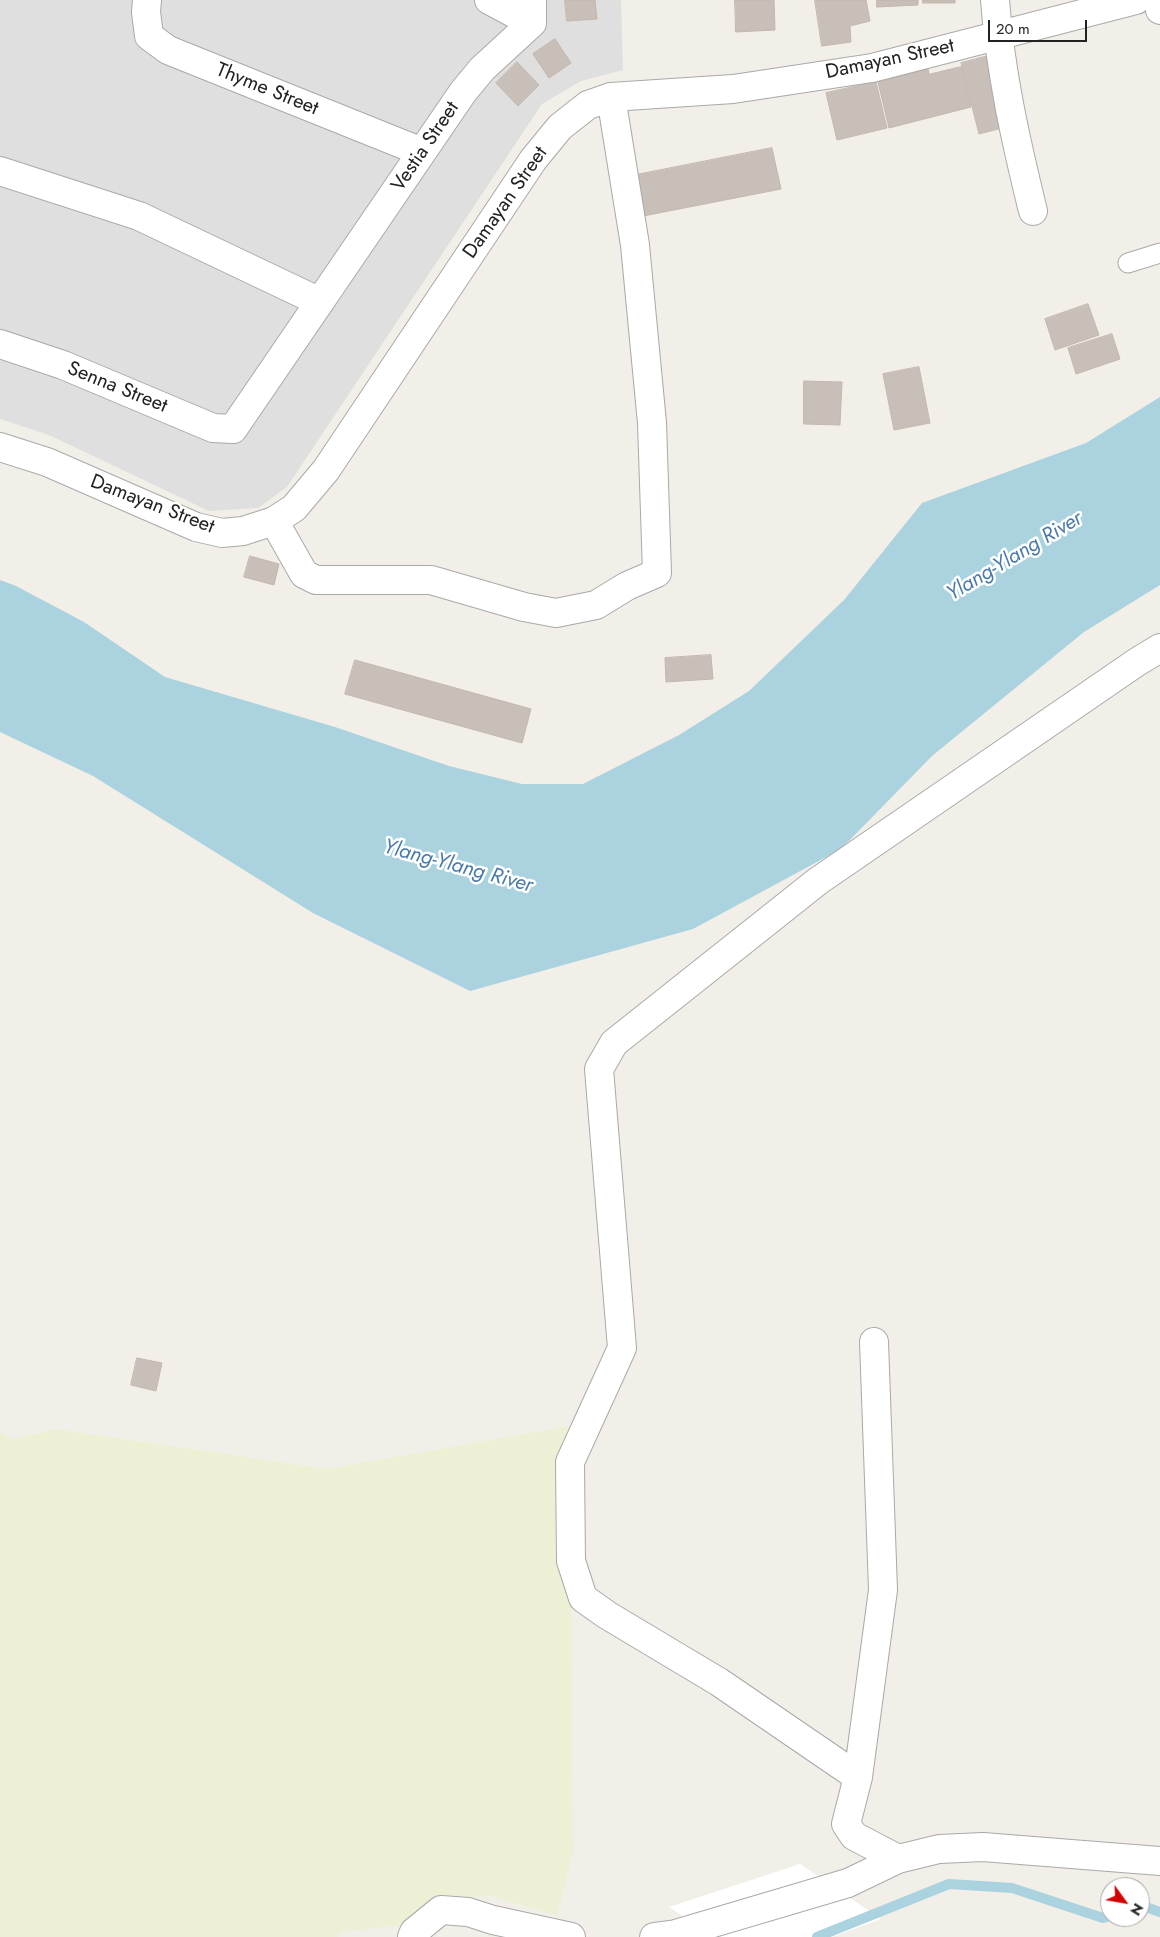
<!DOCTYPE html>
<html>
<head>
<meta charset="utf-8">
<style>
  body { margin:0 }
  #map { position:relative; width:1160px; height:1937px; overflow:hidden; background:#f2efe9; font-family:Jost,sans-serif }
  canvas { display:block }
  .north { position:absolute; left:1100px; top:1877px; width:50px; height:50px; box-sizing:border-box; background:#fff; border:1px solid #a7a7a7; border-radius:50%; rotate:122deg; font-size:14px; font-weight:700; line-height:20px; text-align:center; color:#222 }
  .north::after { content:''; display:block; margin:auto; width:18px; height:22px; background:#d40000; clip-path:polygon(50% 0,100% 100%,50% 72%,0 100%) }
  .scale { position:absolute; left:988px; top:20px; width:99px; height:22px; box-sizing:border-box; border:2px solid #222; border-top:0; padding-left:6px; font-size:15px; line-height:18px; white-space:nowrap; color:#222; -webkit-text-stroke:4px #fff; paint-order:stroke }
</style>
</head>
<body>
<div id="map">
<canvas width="1160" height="1937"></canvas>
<div class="north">N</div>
<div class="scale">20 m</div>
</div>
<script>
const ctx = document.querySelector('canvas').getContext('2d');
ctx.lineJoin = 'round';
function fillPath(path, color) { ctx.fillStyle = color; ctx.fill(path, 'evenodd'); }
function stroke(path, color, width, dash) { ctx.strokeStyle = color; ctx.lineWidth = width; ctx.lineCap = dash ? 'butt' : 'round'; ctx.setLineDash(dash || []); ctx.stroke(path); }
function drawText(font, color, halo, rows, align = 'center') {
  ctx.font = font + ' Jost,sans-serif'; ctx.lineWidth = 5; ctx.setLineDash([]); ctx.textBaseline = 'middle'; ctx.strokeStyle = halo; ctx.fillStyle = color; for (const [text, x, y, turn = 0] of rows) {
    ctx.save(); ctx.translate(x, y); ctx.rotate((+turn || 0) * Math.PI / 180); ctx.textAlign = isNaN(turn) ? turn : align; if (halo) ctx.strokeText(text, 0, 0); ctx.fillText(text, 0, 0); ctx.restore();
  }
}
fillPath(new Path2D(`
  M 0,0 L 621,0 L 623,70 L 581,81 L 542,104 L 287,487 L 258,508 L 209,511 L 49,435 L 0,419 Z`), '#e0dfdf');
fillPath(new Path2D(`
  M 570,1426 L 573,1853 L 557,1916 L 492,1896 L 439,1899 L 406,1925 L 339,1932 L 338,1937 L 0,1937 L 0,1432 L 13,1439 L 56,1429 L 327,1469 Z`), '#eef0d5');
fillPath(new Path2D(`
  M 1160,397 L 1160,585 L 1084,632 L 932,756 L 841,849 L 693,929 L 470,991 L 313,913 L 93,776 L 0,732 L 0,580 L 16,586 L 84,622 L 165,677 L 335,727 L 449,766 L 522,784 L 583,784 L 679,735 L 749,691 L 844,600 L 922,503 L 1086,443 Z`), '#aad3df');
fillPath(new Path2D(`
  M 800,1864 L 881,1919 L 832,1937 L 714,1937 L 669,1907 Z`), '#fff');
stroke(new Path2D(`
  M 1140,1907 L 1143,1906 L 1160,1912
  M 817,1937 L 949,1884 L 1012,1888 L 1103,1918 L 1110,1916`), '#aad3df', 10);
const building = new Path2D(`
  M 565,0 L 595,0 L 597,19 L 567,21 Z
  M 735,0 L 774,0 L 775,30 L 736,32 Z
  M 815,0 L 866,0 L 870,21 L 850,26 L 851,42 L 822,46 Z
  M 877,0 L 918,0 L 918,5 L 877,7 Z
  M 923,0 L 955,0 L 955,3 L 923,3 Z
  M 555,39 L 571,63 L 549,78 L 533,54 Z
  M 988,56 L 1006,127 L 979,134 L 961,63 Z
  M 517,62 L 539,85 L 518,106 L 496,83 Z
  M 961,67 L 971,107 L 889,128 L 878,82 L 928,69 L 929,74 Z
  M 876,82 L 887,128 L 837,140 L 826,93 Z
  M 772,148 L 781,189 L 633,218 L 636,175 Z
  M 1088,304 L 1099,335 L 1055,350 L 1045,319 Z
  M 1112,334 L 1120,359 L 1076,374 L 1068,348 Z
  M 919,367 L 930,423 L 894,430 L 883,374 Z
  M 804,381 L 842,382 L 840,425 L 804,424 Z
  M 250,556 L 279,564 L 274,585 L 244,577 Z
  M 711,655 L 713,679 L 666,682 L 665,658 Z
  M 355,660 L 531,709 L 522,743 L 345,694 Z
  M 137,1358 L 162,1363 L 156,1391 L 131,1385 Z`);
fillPath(building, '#c7bfb8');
stroke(building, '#c4b6ab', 1);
const service = new Path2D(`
  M 1128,263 L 1160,253`);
const minor = new Path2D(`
  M 147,0 L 146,12 L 149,36 L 168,50 L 422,152
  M 489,0 L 532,23
  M 995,0 C 1000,71 1016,142 1033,211
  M 1159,0 L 1160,10
  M 0,171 L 139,216 L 320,302
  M 0,344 L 63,365 L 213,428 L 233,429 L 463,92 L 482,69 L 532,23 L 532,0
  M 274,521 L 304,574 L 316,580 L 431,580 L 524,607 L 556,613 L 596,605 L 627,586 L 657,573 L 652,423 L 635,245 L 611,97
  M 874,1342 L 883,1590 L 858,1777 L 846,1824 L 854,1836 L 898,1859
  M 858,1777 L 719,1682 L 607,1615 L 583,1598 L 571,1561 L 570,1462 L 622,1348 L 599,1069 L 614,1043 L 818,881 L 1137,662 L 1160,648`);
const tertiary = new Path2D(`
  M 0,447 L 47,462 L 196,527 L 222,533 L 243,531 L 274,521 L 294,508 L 326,470 L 533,160 L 560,127 L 588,105 L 611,97 L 733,89 L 872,68 L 1136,0
  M 412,1937 L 414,1932 L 441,1910 L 468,1912 L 493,1920 L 571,1937
  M 654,1937 L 676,1934 L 848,1883 L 898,1859 L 939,1849 L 983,1847 L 1160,1861`);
stroke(service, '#a9a9a9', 21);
stroke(minor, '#a9a9a9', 30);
stroke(tertiary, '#a9a9a9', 30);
stroke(service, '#fff', 19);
stroke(minor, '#fff', 28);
stroke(tertiary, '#fff', 28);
drawText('20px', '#222', '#fff', [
  ["Damayan Street",890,60,-12],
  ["Thyme Street",267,90,22],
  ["Vestia Street",426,147,-56],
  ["Damayan Street",506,203,-55],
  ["Senna Street",117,388,22],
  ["Damayan Street",152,505,21]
]);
drawText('italic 21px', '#4a7aab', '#fff', [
  ["Ylang-Ylang River",1015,557,-31],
  ["Ylang-Ylang River",458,867,15]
]);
</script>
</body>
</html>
